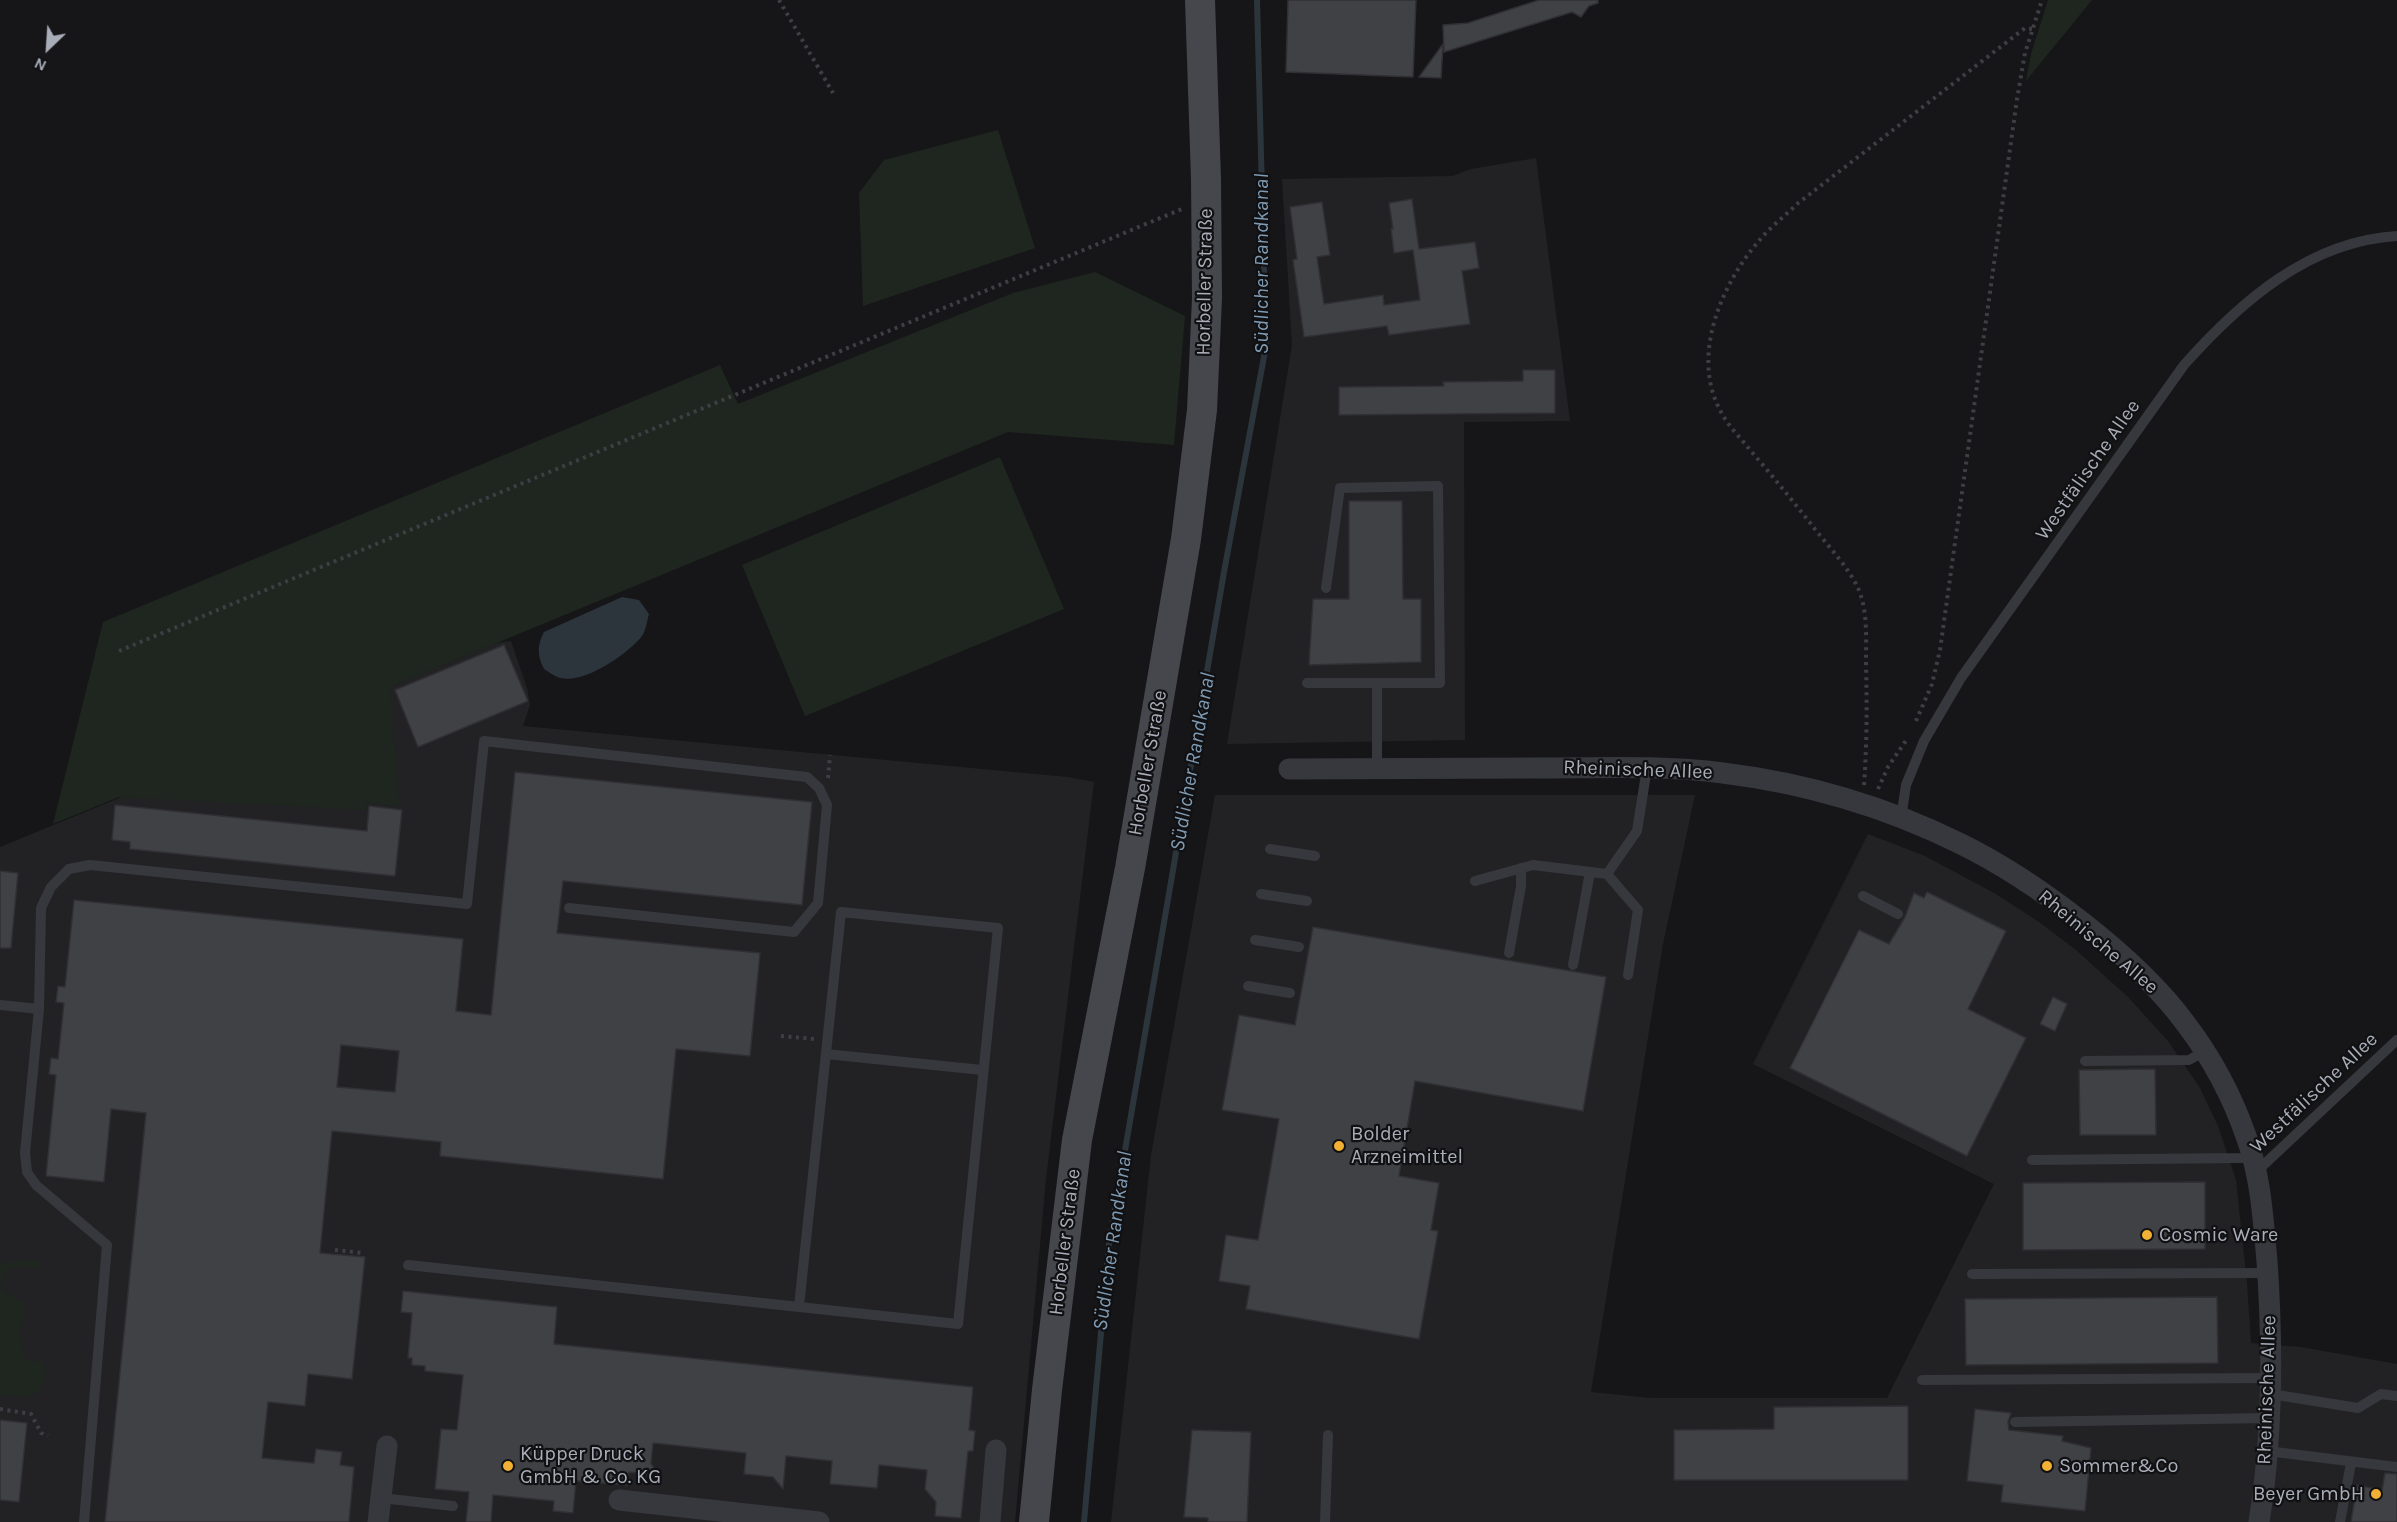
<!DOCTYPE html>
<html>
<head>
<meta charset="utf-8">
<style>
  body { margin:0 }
  #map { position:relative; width:2397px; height:1522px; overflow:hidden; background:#161618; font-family:Karla,sans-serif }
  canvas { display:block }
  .north { position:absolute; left:18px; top:18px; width:60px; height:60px; -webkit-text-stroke:4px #111113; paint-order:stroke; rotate:205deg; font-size:16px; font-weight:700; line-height:24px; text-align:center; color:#a8adb8 }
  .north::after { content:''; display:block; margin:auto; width:21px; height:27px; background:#a8adb8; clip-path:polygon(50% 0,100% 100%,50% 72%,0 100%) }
</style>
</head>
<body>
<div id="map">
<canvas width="2397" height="1522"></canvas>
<div class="north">N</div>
</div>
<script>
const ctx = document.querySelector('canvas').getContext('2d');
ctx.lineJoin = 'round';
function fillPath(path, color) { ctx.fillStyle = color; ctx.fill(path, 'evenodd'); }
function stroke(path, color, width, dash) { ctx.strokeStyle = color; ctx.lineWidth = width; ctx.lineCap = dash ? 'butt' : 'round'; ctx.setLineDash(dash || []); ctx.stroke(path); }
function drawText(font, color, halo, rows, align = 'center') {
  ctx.font = font + ' Karla,sans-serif'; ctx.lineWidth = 4.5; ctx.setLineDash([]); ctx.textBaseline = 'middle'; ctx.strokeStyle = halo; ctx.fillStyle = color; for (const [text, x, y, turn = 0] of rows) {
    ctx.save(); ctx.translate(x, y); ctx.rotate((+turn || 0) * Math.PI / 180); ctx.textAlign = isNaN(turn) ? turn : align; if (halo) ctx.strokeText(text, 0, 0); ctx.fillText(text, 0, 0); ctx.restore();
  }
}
fillPath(new Path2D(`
  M 1536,158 L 1570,421 L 1464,422 L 1465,740 L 1227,744 L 1292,345 L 1282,179 L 1452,176 L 1471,169 Z
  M 511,641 L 527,688 L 530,705 L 523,726 L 1068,777 L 1094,782 L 1046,1179 L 1015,1522 L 0,1522 L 0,847 L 496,643 Z
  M 1215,795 L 1695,795 L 1663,944 L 1591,1392 L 1651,1398 L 1887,1398 L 1994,1184 L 1753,1064 L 1868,834 L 1925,856 L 1996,894 L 2039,922 L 2076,950 L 2128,997 L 2168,1041 L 2200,1088 L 2218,1126 L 2236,1180 L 2247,1283 L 2251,1343 L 2301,1347 L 2397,1364 L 2397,1522 L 1111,1522 L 1151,1155 Z`), '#222225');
fillPath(new Path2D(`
  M 2048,0 L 2092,0 L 2026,81 L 2031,54 Z
  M 998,130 L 1035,248 L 863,306 L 859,193 L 884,160 Z
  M 1095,272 L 1185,316 L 1174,445 L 1008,432 L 390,687 L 399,806 L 366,803 L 365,810 L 119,797 L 53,824 L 103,622 L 720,365 L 738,404 L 1013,293 Z
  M 1000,457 L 1064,609 L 805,716 L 742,565 Z
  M 38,1260 L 37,1269 L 22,1266 L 10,1269 L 1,1280 L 3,1290 L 23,1303 L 26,1316 C 15,1328 23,1341 23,1356 L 31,1362 L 44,1361 C 47,1378 45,1396 24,1397 C 16,1398 8,1394 0,1395 L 0,1264 L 17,1261 Z`), '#1e261f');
fillPath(new Path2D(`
  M 622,597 L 639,600 L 649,614 C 647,621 646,630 642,636 C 628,654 584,684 561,678 C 555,677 549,672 544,669 C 537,656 537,645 544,632 Z`), '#2c353c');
stroke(new Path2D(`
  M 1084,1522 L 1109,1244 L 1224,572 L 1266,346 L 1257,0`), '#2c353c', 6);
const building = new Path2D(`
  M 1288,0 L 1416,0 L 1413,77 L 1286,72 Z
  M 1539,0 L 1598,0 L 1598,3 L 1589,6 L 1581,17 L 1572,12 L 1444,52 L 1443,25 L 1468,23 Z
  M 1443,44 L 1441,78 L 1419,77 Z
  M 1412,199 L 1419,249 L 1475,242 L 1479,268 L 1462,271 L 1470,324 L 1389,335 L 1387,326 L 1304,337 L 1293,260 L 1297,259 L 1290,207 L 1322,202 L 1330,255 L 1317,257 L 1324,304 L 1383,295 L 1384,305 L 1420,300 L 1413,250 L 1394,253 L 1391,228 L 1393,229 L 1389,203 Z
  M 1523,370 L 1555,370 L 1555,413 L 1339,415 L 1339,387 L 1444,386 L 1443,382 L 1523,381 Z
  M 1349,501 L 1402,501 L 1403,599 L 1421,599 L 1421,662 L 1309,665 L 1313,599 L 1349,599 Z
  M 504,645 L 528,701 L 418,747 L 395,690 Z
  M 515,772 L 812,802 L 802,905 L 563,881 L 557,933 L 760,953 L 750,1056 L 676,1049 L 663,1179 L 440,1156 L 441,1142 L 332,1131 L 320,1253 L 365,1257 L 352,1379 L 308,1374 L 305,1406 L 268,1402 L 262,1458 L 314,1463 L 316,1449 L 342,1452 L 340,1465 L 354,1467 L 349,1522 L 105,1522 L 146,1113 L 111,1109 L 104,1182 L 46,1176 L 56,1075 L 49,1074 L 51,1058 L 58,1059 L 64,1003 L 56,1002 L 58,986 L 65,987 L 74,900 L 463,939 L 456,1011 L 491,1015 ZM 341,1045 L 399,1051 L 395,1092 L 337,1087 Z
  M 115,805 L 367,831 L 369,806 L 402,810 L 395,876 L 130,849 L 130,842 L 112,840 Z
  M 0,871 L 18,873 L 11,948 L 0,948 Z
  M 1927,892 L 2006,931 L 1968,1009 L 2026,1038 L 1967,1156 L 1790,1068 L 1859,930 L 1889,944 L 1905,917 L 1914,893 L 1924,898 Z
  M 1313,927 L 1606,977 L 1583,1111 L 1415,1081 L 1399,1176 L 1439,1183 L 1431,1230 L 1438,1231 L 1419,1339 L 1246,1309 L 1250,1286 L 1219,1281 L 1226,1235 L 1258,1240 L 1279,1119 L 1222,1110 L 1239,1015 L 1295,1025 Z
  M 2053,997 L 2067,1004 L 2055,1031 L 2040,1024 Z
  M 2155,1069 L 2156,1135 L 2080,1135 L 2079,1070 Z
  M 2205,1182 L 2205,1249 L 2023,1250 L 2023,1183 Z
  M 403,1291 L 557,1307 L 554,1344 L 973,1387 L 969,1430 L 975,1431 L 973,1451 L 968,1451 L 961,1518 L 935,1516 L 936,1502 L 925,1489 L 927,1470 L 879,1465 L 877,1488 L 830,1484 L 832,1461 L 786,1456 L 783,1489 L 773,1477 L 744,1474 L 746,1453 L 653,1443 L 651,1464 L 661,1476 L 629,1472 L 627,1485 L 576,1481 L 573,1513 L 553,1511 L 554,1501 L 493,1495 L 491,1522 L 466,1522 L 469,1492 L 435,1489 L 441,1429 L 457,1430 L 463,1375 L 425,1371 L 425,1366 L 412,1365 L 412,1358 L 408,1358 L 412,1313 L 401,1312 Z
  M 2217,1297 L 2218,1363 L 1966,1365 L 1965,1299 Z
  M 1908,1406 L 1908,1480 L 1674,1480 L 1674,1430 L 1774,1429 L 1774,1407 Z
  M 1975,1409 L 2011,1413 L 2008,1422 L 2009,1430 L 2063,1436 L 2062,1441 L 2091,1448 L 2085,1511 L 2001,1502 L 2003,1485 L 1967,1481 Z
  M 0,1420 L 27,1423 L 19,1502 L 0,1500 Z
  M 1192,1430 L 1251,1432 L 1247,1522 L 1208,1522 L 1208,1518 L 1184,1517 Z
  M 2385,1473 L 2397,1474 L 2397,1522 L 2351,1522 L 2357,1485 L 2382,1490 Z`);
fillPath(building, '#404145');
stroke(building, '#303034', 1.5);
stroke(new Path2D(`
  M 779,0 L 833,93
  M 119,651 L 1182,209
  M 1916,721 L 1932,684 L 1940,650 L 2017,99 L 2025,53 L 2042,0
  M 828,778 L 830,755
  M 1864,785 C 1867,744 1867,704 1866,662 C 1866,638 1868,608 1857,586 C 1846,564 1826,544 1811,524 C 1791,499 1771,474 1750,450 C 1740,437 1727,425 1720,410 C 1691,356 1721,285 1758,242 C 1769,228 1784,217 1797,204 L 2025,28 L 2032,29
  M 1878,789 L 1888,767 L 1907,739
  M 781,1036 L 814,1039
  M 335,1250 L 363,1253
  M 0,1409 L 31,1414 L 41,1433 L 48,1436`), '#3d3f44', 4, [3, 4.5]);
stroke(new Path2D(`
  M 1326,588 L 1340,488 L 1438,486 L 1440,683 L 1377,683 L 1377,769
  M 1307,683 L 1377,683
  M 1901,818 L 1906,785 L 1924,741 L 1961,678 L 2184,365 C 2240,302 2309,241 2397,236
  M 1270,849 L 1315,856
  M 1607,874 L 1637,831 L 1647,768
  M 1475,881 L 1533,865 L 1607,874 L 1638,910 L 1628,975
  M 1261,894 L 1307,901
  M 1863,896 L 1898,914
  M 1255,940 L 1299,947
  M 1509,953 L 1521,886 L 1521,868
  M 1573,965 L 1590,872
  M 1248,986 L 1290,993
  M 0,1005 L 39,1009
  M 826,1054 L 982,1070
  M 2085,1061 L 2189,1060 L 2205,1051
  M 2032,1160 L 2242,1158 L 2252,1156
  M 2256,1172 L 2397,1040
  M 408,1265 L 958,1324 L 998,928 L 841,912 L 799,1306
  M 1972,1274 L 2268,1273
  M 1922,1380 L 2271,1378
  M 2271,1394 L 2358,1408 L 2381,1394 L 2397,1396
  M 2015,1422 L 2269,1418
  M 2267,1451 L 2397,1467
  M 381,1498 L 453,1506
  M 84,1522 L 107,1245 L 36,1185 L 27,1172 L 25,1153 L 39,1009 L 41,908 L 51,887 L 69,869 L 90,865 L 467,904 L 484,741 L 807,777 L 819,788 L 827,805 L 818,903 L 794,932 L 569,908
  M 1325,1522 L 1328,1435
  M 2340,1522 L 2351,1463`), '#37383d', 10);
stroke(new Path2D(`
  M 1289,769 C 1372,769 1454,769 1536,768 C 1599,768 1662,765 1723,773 C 1804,783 1886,807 1959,843 C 2033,879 2137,957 2186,1024 C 2211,1057 2232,1096 2246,1136 C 2261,1177 2263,1218 2267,1261 C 2273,1348 2273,1436 2259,1522
  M 619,1500 L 819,1522
  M 378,1522 L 387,1446
  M 990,1522 L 996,1450`), '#37383d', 21);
stroke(new Path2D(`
  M 1034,1522 L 1047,1390 L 1077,1140 L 1130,868 L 1186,539 L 1202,410 L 1207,298 L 1206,179 L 1200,0`), '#45474d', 30);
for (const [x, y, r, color] of [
  [1339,1146,6,"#f2b134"],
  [2147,1235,6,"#f2b134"],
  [508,1466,6,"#f2b134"],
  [2047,1466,6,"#f2b134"],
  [2376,1494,6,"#f2b134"]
]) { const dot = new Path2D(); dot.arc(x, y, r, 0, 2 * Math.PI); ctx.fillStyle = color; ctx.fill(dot); stroke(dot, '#111113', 2); }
drawText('20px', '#a8adb8', '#111113', [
  ["Horbeller Straße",1205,282,-89],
  ["Westfälische Allee",2088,470,-55],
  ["Horbeller Straße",1148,763,-80],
  ["Rheinische Allee",1638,770,2],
  ["Rheinische Allee",2098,942,40],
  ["Westfälische Allee",2314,1093,-43],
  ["Horbeller Straße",1065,1242,-83],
  ["Rheinische Allee",2267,1390,-88]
]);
drawText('20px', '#a8adb8', '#111113', [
  ["Bolder",1351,1134],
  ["Arzneimittel",1351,1157],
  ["Cosmic Ware",2159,1235],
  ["Küpper Druck",520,1454],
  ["GmbH & Co. KG",520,1477],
  ["Sommer&Co",2059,1466],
  ["Beyer GmbH",2364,1494,"right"]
], 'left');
drawText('italic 21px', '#7f9bb3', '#111113', [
  ["Südlicher Randkanal",1262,264,-90],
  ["Südlicher Randkanal",1193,762,-80],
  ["Südlicher Randkanal",1113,1241,-82]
]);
</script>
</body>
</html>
